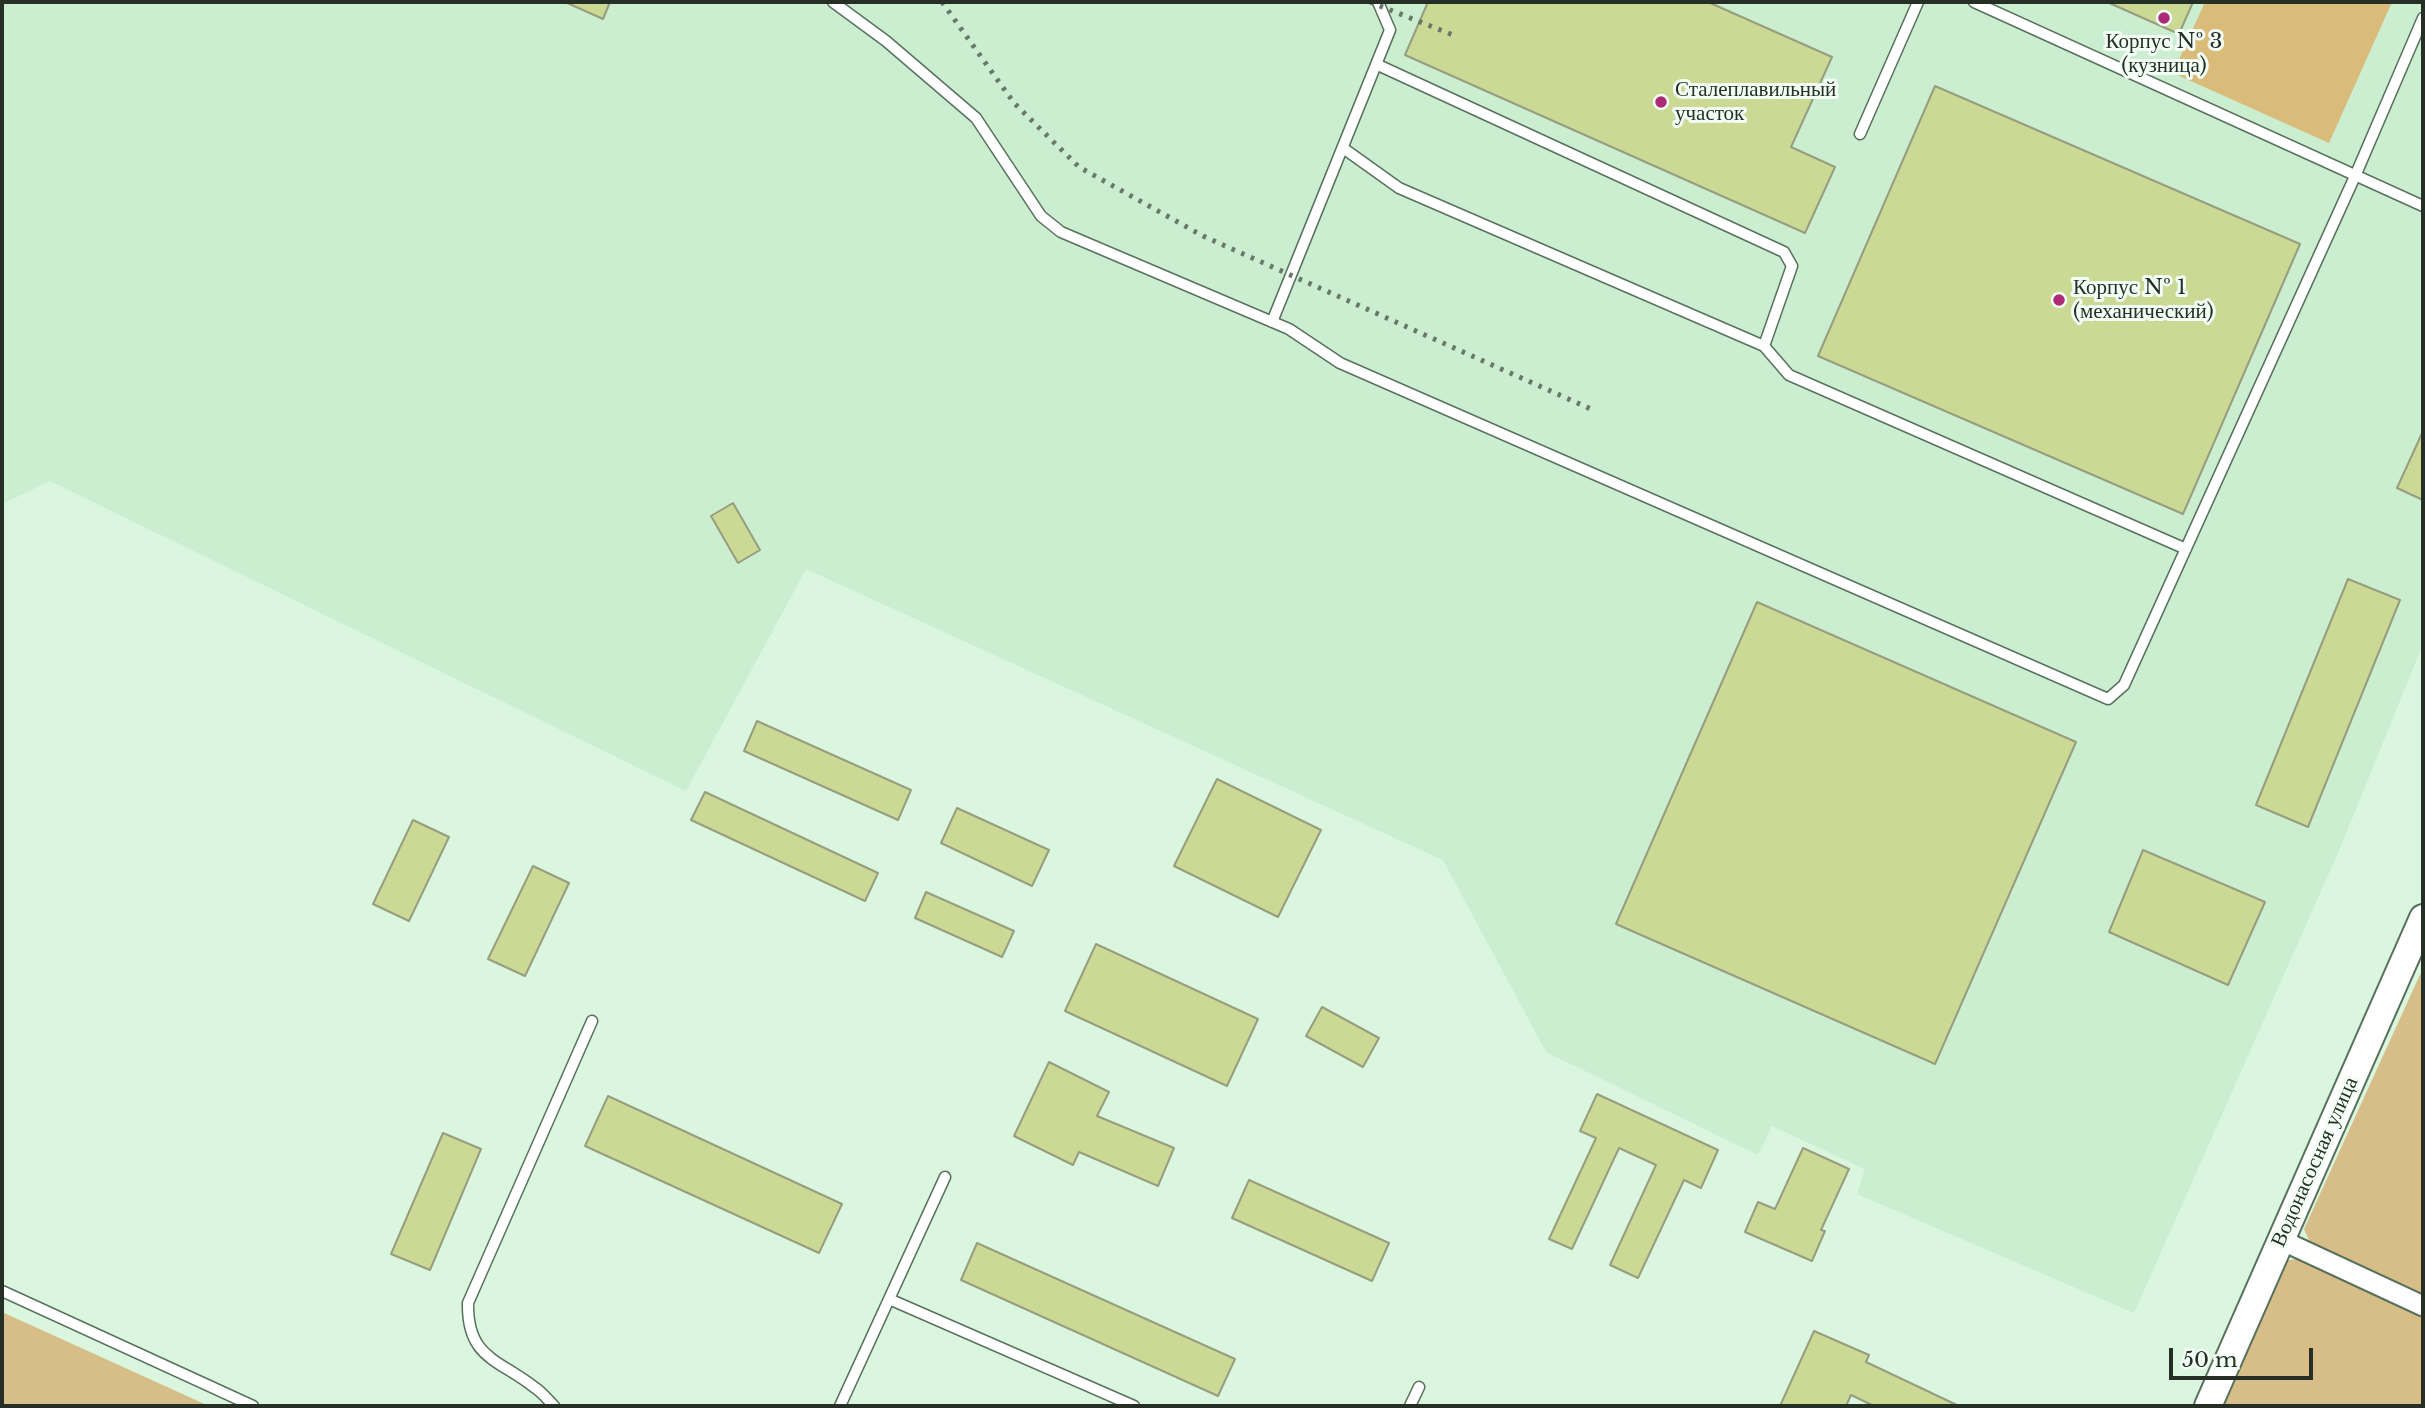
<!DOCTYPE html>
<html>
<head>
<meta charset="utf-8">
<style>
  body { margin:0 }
  #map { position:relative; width:2425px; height:1408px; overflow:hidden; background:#daf6de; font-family:"Libre Baskerville",serif }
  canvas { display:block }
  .frame { position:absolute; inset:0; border:4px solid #252f26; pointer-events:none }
  .scale { position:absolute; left:2169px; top:1348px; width:144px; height:32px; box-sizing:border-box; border:4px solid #252f26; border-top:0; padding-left:9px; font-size:21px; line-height:24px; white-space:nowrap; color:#252f26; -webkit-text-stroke:5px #f3fef4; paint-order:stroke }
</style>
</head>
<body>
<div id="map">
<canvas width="2425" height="1408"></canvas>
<div class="frame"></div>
<div class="scale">50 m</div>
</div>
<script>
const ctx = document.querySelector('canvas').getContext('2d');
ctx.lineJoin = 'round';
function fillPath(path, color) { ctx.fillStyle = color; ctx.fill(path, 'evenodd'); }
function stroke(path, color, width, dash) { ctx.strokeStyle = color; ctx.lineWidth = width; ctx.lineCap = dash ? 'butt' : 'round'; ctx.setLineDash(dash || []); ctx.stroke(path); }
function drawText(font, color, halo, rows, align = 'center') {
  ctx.font = font + ' "Libre Baskerville",serif'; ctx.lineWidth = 6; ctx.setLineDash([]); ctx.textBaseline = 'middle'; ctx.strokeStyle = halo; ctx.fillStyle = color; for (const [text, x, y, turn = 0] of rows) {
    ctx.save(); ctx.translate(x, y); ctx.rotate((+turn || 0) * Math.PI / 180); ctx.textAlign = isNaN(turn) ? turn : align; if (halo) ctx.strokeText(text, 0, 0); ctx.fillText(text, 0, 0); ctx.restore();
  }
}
fillPath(new Path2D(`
  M 2,2 L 2423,2 L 2423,644 L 2341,846 L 2134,1313 L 1857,1194 L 1865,1169 L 1772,1126 L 1758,1155 L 1546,1052 L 1443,860 L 806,569 L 686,791 L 50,481 L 2,504 Z`), '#cbedd0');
fillPath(new Path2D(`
  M 2423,968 L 2423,1296 L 2311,1245 L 2304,1229 Z
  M 2302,1258 L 2423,1315 L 2423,1406 L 2218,1406 L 2284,1261 Z
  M 2,1312 L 209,1406 L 2,1406 Z`), '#d7be89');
fillPath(new Path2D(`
  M 2205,2 L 2392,2 L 2329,143 L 2173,73 Z`), '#d9bb7a');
const building = new Path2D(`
  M 565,2 L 610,2 L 603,19 Z
  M 1428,2 L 1708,2 L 1832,57 L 1791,147 L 1835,167 L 1805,233 L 1405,55 Z
  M 2107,2 L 2193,2 L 2179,34 Z
  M 1935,86 L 2300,244 L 2183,514 L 1818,356 Z
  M 2423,431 L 2423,500 L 2397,488 Z
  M 733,503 L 760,550 L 738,563 L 711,516 Z
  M 2348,579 L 2400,600 L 2308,827 L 2256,805 Z
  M 1757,602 L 2076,742 L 1935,1064 L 1616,924 Z
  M 757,721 L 911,790 L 898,820 L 744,751 Z
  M 1217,779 L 1321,830 L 1278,917 L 1174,866 Z
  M 705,792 L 878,873 L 865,901 L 691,820 Z
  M 957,808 L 1049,850 L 1032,886 L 941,843 Z
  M 413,820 L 449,837 L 409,921 L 373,904 Z
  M 2143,850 L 2265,902 L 2228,985 L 2109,932 Z
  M 533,866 L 569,883 L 525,976 L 488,959 Z
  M 926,892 L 1014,931 L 1002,957 L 915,918 Z
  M 1096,944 L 1258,1019 L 1227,1086 L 1065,1011 Z
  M 1322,1007 L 1379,1038 L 1363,1067 L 1306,1036 Z
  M 1049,1062 L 1109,1092 L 1097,1116 L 1174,1148 L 1158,1186 L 1079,1152 L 1073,1165 L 1014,1136 Z
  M 1597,1094 L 1718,1150 L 1701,1188 L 1684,1180 L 1638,1278 L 1610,1265 L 1656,1165 L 1619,1148 L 1572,1249 L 1549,1239 L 1596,1138 L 1580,1131 Z
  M 608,1096 L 842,1204 L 819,1253 L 585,1146 Z
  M 443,1133 L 481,1149 L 430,1270 L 391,1254 Z
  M 1803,1148 L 1849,1169 L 1821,1230 L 1825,1231 L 1812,1261 L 1745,1232 L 1758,1202 L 1775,1209 Z
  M 1249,1180 L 1389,1243 L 1372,1281 L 1232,1218 Z
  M 977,1243 L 1235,1359 L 1218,1396 L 961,1280 Z
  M 1814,1331 L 1869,1355 L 1866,1362 L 1959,1406 L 1874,1406 L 1851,1395 L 1846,1406 L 1780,1406 Z`);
fillPath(building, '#ccd995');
stroke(building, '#979d7f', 2);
const lane = new Path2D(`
  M 833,2 L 886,41 L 976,118 L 1041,216 L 1061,232 L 1289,329 L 1340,363 L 2108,699 L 2124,685 L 2356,174 L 2423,18
  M 1974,2 L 2423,206
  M 1378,65 L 1784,252 L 1792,266 L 1764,346
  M 1860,134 L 1918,2
  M 1343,148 L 1399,188 L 1764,346 L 1789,375 L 2186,549
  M 1272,322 L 1390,30 L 1378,2
  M 2,1291 L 253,1406
  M 889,1299 L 1134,1406
  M 554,1406 C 548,1400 542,1392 534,1387 C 498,1359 467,1358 468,1303 L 592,1021
  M 840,1406 L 945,1177
  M 1410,1406 L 1419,1387`);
const street = new Path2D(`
  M 2281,1240 L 2423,1306`);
const secondary = new Path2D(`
  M 2208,1406 L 2423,918`);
stroke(lane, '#58715c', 13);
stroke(street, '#58715c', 23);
stroke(secondary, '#58715c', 30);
stroke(lane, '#fff', 10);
stroke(street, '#fff', 19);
stroke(secondary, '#fff', 26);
stroke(new Path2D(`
  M 942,2 L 1014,103 L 1079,167 L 1203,236 L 1591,409
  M 1370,2 L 1453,35`), '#68796b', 5, [3.5, 7]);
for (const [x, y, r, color] of [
  [2164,18,7,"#ad2b76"],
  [1661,102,7,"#ad2b76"],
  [2059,300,7,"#ad2b76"]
]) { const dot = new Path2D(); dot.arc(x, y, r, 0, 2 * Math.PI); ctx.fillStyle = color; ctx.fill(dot); stroke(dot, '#f3fef4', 2.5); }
drawText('21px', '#252f26', '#f3fef4', [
  ["Корпус № 3",2164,42,"center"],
  ["(кузница)",2164,66,"center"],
  ["Сталеплавильный",1675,90],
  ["участок",1675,114],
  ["Корпус № 1",2073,288],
  ["(механический)",2073,312]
], 'left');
drawText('21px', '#252f26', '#f3fef4', [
  ["Водонасосная улица",2315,1162,-66]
]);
</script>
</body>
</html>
